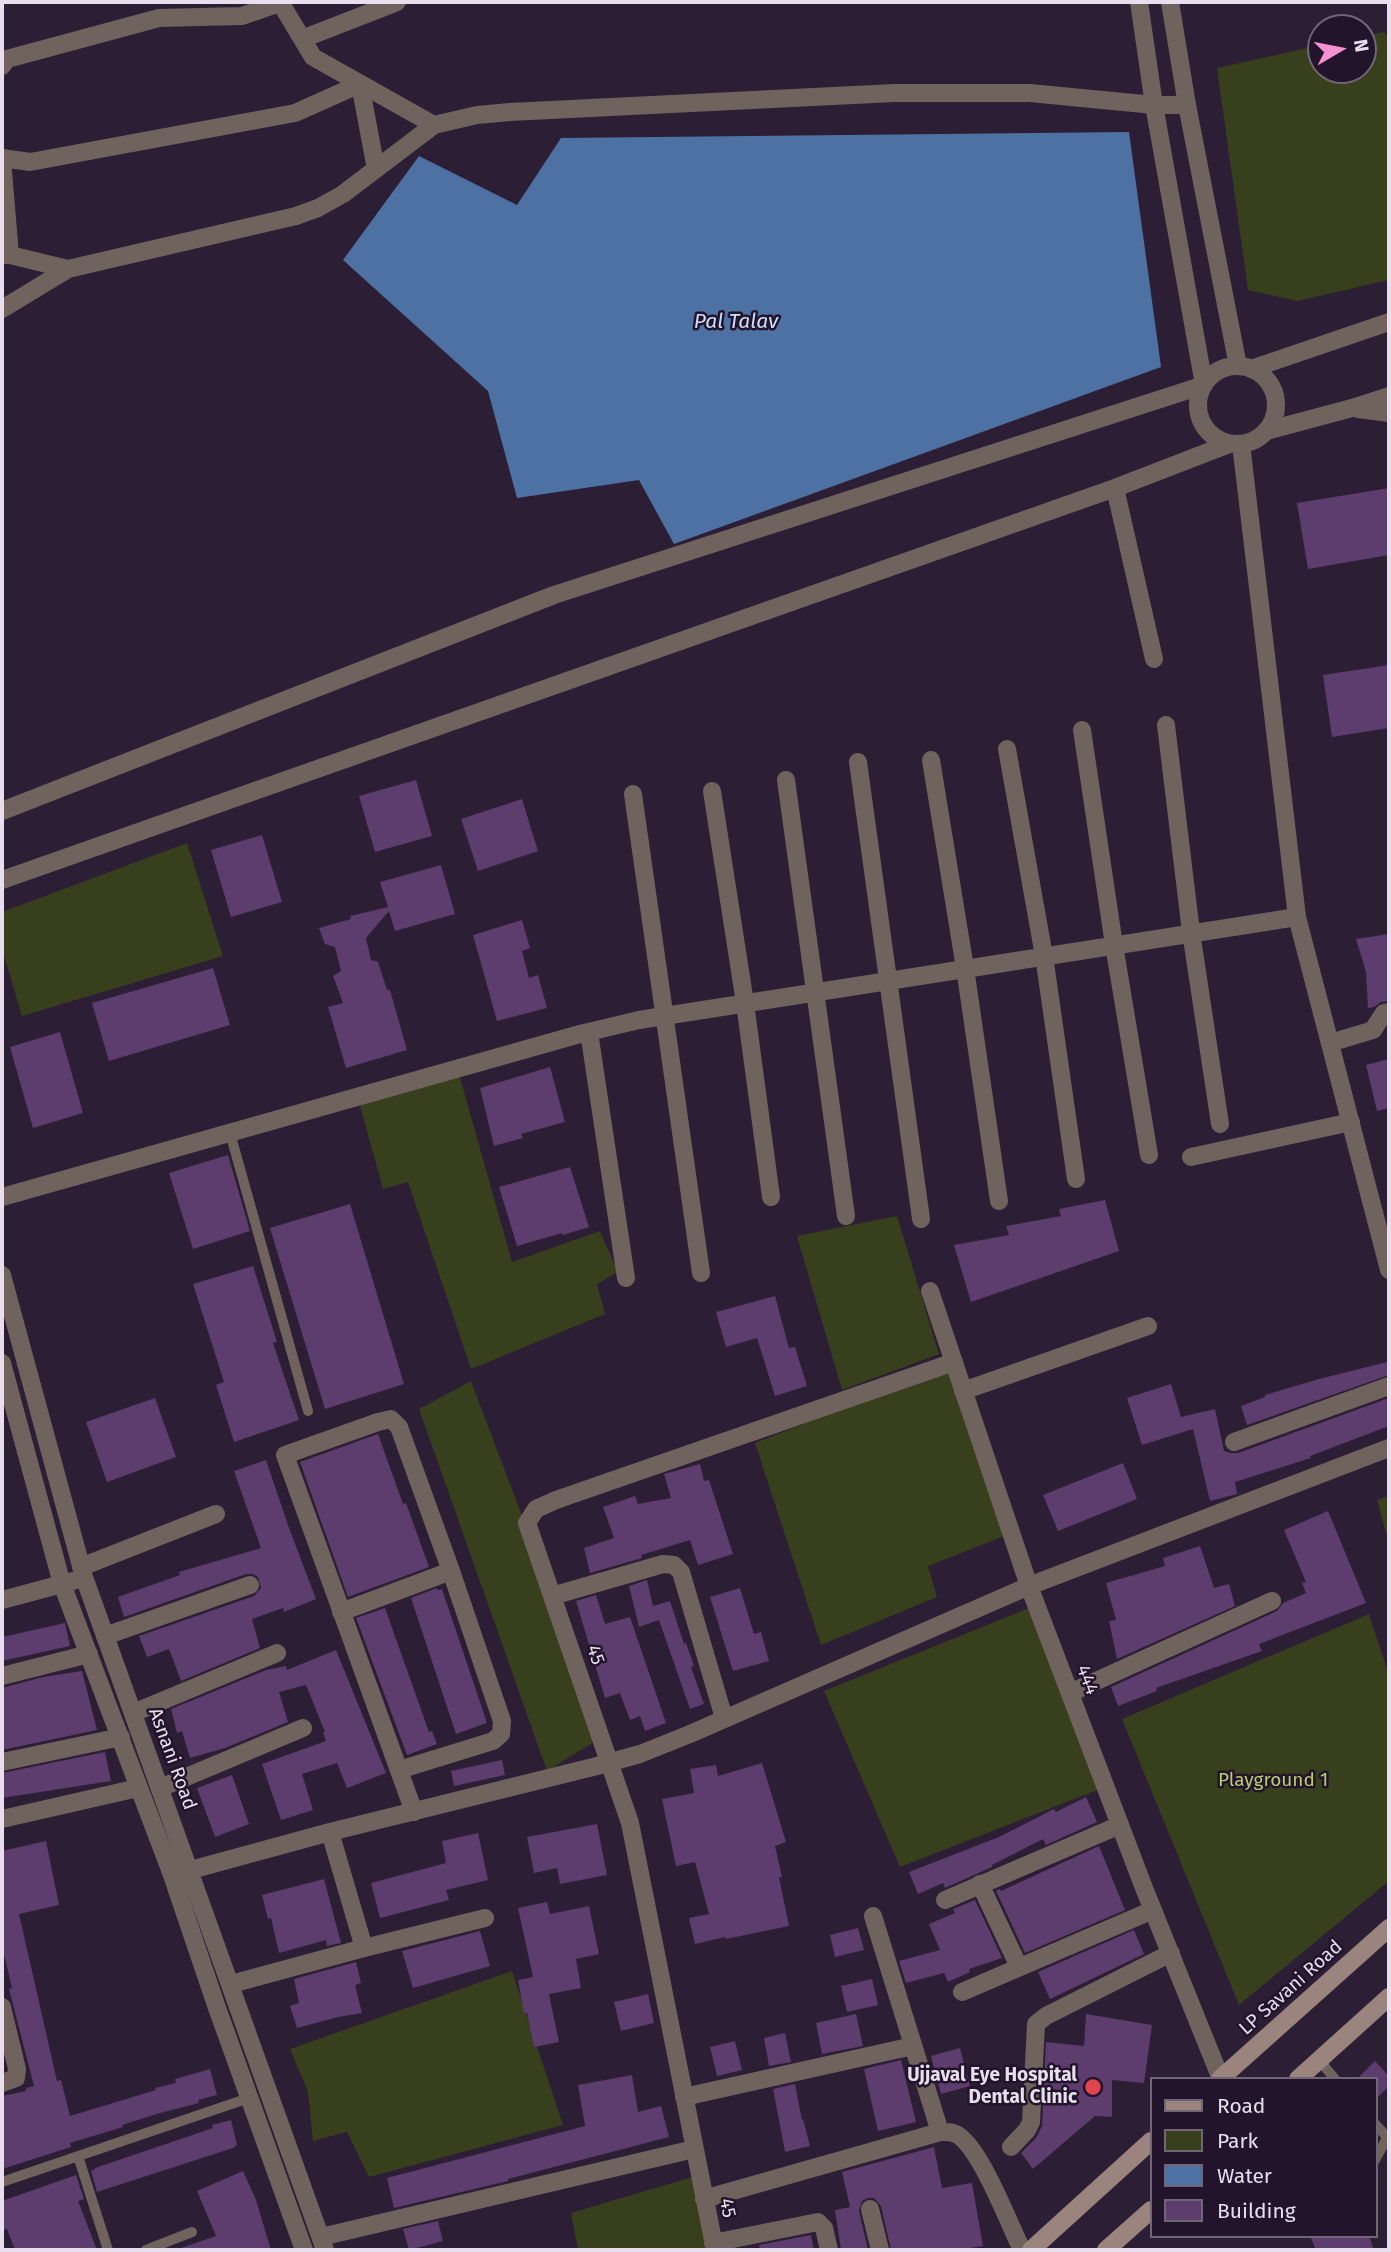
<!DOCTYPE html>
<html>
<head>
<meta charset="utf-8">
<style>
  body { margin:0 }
  #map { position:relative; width:1391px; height:2252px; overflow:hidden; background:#2c1e34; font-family:"Fira Sans",sans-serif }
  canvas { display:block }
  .frame { position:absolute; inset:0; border:4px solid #e8deed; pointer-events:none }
  .legend { position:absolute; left:1150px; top:2077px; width:228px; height:161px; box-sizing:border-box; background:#22142a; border:2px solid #716578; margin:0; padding:9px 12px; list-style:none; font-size:21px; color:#e8deed }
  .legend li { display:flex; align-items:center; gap:14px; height:35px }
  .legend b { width:35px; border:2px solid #716578 }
  .north { position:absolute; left:1307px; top:14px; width:70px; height:70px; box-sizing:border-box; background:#22142a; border:2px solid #716578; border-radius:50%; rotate:80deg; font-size:19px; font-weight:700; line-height:28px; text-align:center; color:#e8deed }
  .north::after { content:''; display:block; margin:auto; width:24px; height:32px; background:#f590d1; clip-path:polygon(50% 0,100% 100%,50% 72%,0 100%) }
</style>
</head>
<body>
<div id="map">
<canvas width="1391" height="2252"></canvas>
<div class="frame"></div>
<ul class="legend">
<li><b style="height:9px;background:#9b847d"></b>Road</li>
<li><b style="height:19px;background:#383f1c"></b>Park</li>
<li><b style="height:19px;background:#4d71a3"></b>Water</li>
<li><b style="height:19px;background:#5d3c6e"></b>Building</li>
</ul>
<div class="north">N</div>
</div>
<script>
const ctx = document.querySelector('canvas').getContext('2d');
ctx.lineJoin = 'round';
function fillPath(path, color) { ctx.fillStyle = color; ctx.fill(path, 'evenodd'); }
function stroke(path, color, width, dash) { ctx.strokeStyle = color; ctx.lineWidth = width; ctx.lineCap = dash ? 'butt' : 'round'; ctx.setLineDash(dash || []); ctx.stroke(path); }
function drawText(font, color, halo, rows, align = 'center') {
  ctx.font = font + ' "Fira Sans",sans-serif'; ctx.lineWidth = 5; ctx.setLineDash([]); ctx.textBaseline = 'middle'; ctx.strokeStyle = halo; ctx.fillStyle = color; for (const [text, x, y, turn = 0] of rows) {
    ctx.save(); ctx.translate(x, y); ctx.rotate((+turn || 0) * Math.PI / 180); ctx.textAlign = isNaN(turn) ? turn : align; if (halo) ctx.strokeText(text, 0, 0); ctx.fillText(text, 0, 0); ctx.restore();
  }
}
fillPath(new Path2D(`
  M 1384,32 L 1389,38 L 1389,280 L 1297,301 L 1248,290 L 1217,68 L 1321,45 L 1321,70 L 1363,70 L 1363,36 Z
  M 187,843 L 223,956 L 22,1016 L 2,949 L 2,912 Z
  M 459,1074 L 512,1262 L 600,1231 L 618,1272 L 597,1284 L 605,1314 L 471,1369 L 408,1182 L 383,1189 L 359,1102 Z
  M 897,1216 L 939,1354 L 842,1390 L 797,1236 Z
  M 950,1366 L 1007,1535 L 928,1566 L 937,1597 L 821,1645 L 755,1443 Z
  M 471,1381 L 605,1735 L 547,1771 L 419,1409 Z
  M 1389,1496 L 1389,1544 L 1377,1500 Z
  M 1034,1606 L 1105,1787 L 900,1867 L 824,1691 Z
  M 1369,1614 L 1389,1675 L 1389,1881 L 1239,2005 L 1122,1719 Z
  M 512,1971 L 563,2125 L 369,2177 L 347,2132 L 313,2141 L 308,2092 L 290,2049 Z
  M 699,2175 L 715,2250 L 578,2250 L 571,2213 Z`), '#383f1c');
fillPath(new Path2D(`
  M 1129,132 L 1161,367 L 674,544 L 639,480 L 517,498 L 488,391 L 343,260 L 419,156 L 517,205 L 561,138 Z`), '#4d71a3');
fillPath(new Path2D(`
  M 1389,488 L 1389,555 L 1308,569 L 1297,503 Z
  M 1389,665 L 1389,728 L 1332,737 L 1323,675 Z
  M 416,780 L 432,836 L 375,852 L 359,796 Z
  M 522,799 L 538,851 L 478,871 L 461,819 Z
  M 262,835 L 282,902 L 231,917 L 211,850 Z
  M 441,865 L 455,914 L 395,931 L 389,911 L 366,938 L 371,960 L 378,962 L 387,990 L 390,990 L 407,1050 L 346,1068 L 328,1007 L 343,1003 L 333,976 L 341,971 L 335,947 L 325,944 L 319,928 L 351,919 L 350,916 L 388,907 L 380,882 Z
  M 522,920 L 530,948 L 522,951 L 529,978 L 538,975 L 547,1008 L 497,1021 L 473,935 Z
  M 1389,934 L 1389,1001 L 1381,1002 L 1374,1007 L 1368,1008 L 1366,972 L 1356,939 Z
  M 213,968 L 230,1025 L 109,1061 L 92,1003 Z
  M 60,1032 L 83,1113 L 33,1128 L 10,1047 Z
  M 1389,1059 L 1389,1108 L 1377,1111 L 1366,1065 Z
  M 550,1067 L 565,1122 L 521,1134 L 523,1138 L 494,1146 L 480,1088 Z
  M 228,1155 L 250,1231 L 193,1249 L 169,1173 Z
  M 570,1167 L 589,1227 L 563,1235 L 562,1233 L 517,1246 L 499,1187 Z
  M 1105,1200 L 1119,1251 L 971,1302 L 954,1245 L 1009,1235 L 1006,1226 L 1061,1216 L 1059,1209 Z
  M 350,1204 L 404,1384 L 325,1409 L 270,1228 Z
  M 253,1266 L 277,1342 L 273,1343 L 299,1420 L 234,1442 L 216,1385 L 224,1382 L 193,1284 Z
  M 775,1296 L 789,1348 L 795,1347 L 807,1386 L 775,1396 L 757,1338 L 726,1347 L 716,1312 Z
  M 1387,1362 L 1389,1375 L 1247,1425 L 1241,1406 L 1265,1397 L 1265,1395 L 1319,1379 Z
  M 1171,1384 L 1181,1417 L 1215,1409 L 1224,1451 L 1231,1453 L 1238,1453 L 1389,1398 L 1389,1426 L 1310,1456 L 1311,1458 L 1235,1482 L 1237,1494 L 1210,1501 L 1193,1429 L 1142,1445 L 1127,1398 Z
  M 155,1398 L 176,1457 L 107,1482 L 86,1422 Z
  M 378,1434 L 403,1504 L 406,1503 L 429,1567 L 348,1597 L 300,1462 Z
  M 266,1460 L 289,1528 L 316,1599 L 284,1612 L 283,1608 L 252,1619 L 260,1648 L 181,1681 L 169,1649 L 147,1657 L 139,1636 L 254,1596 L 261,1588 L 258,1577 L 253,1574 L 246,1574 L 124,1617 L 118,1597 L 180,1575 L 179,1572 L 261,1548 L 234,1471 Z
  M 1123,1463 L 1137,1499 L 1058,1531 L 1043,1495 Z
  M 700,1464 L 704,1481 L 709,1480 L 733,1554 L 698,1565 L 690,1540 L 641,1555 L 642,1558 L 590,1573 L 584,1548 L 614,1538 L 603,1507 L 635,1496 L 638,1504 L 671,1498 L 664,1474 Z
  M 1328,1511 L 1366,1603 L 1259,1644 L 1262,1651 L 1156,1688 L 1157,1691 L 1118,1706 L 1111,1687 L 1277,1611 L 1283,1603 L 1306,1593 L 1302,1583 L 1306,1582 L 1284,1530 Z
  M 1200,1546 L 1214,1588 L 1229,1584 L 1235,1606 L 1117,1659 L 1109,1621 L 1116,1620 L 1106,1583 L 1165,1566 L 1163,1558 Z
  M 647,1580 L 653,1606 L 670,1601 L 684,1644 L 686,1643 L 694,1666 L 691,1667 L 704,1704 L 690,1709 L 659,1620 L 639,1627 L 629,1586 Z
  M 437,1588 L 437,1590 L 442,1589 L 487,1723 L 456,1734 L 411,1598 Z
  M 740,1588 L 754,1634 L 761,1632 L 769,1661 L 733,1671 L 710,1597 Z
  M 596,1595 L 605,1624 L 630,1617 L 666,1723 L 645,1731 L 640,1716 L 630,1720 L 620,1693 L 605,1698 L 576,1601 Z
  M 385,1608 L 429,1732 L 432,1731 L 437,1744 L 407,1755 L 356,1618 Z
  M 65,1623 L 70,1646 L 2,1661 L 2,1637 Z
  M 336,1650 L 386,1773 L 347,1788 L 337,1763 L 302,1774 L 313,1810 L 281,1820 L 262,1764 L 326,1741 L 323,1732 L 325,1732 L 306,1685 L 279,1692 L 288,1722 L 225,1748 L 190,1758 L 182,1731 L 177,1733 L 171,1709 L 266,1670 L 286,1666 L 287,1670 Z
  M 82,1671 L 97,1730 L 2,1750 L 2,1688 L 43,1677 Z
  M 105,1752 L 111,1781 L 2,1798 L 2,1773 Z
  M 502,1760 L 505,1775 L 454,1786 L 451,1771 Z
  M 762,1763 L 786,1842 L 775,1846 L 782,1877 L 779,1877 L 789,1926 L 726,1939 L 725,1937 L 695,1944 L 689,1918 L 709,1914 L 695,1862 L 676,1866 L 662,1799 L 694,1793 L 690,1769 L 716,1765 L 718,1776 Z
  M 232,1775 L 249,1824 L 215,1837 L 197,1788 Z
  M 1086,1797 L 1097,1822 L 1046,1845 L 1043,1839 L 992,1865 L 992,1867 L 945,1888 L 943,1883 L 918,1894 L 909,1872 L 999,1837 L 1054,1809 L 1056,1812 Z
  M 597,1824 L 607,1875 L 560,1884 L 557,1868 L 534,1873 L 527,1837 Z
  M 478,1833 L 488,1880 L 446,1890 L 449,1900 L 380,1918 L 371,1883 L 446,1863 L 442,1841 Z
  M 46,1841 L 59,1905 L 19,1914 L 57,2081 L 61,2080 L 70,2116 L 156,2090 L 155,2088 L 176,2083 L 175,2079 L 210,2069 L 217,2095 L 198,2100 L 199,2103 L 160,2113 L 122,2125 L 123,2127 L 70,2143 L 71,2147 L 2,2169 L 2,2096 L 26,2091 L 26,2088 L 34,2086 L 9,1989 L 12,1988 L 2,1946 L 2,1851 Z
  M 1099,1846 L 1125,1910 L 1025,1953 L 996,1891 L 1000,1889 L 1001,1891 Z
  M 324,1879 L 341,1943 L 327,1946 L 326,1940 L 279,1953 L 271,1918 L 268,1919 L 262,1895 Z
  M 975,1900 L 1002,1958 L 969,1969 L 970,1972 L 948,1982 L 944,1973 L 906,1983 L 899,1961 L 940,1950 L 929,1924 L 955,1913 L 953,1909 Z
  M 547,1902 L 550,1914 L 589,1906 L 599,1954 L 576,1959 L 581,1988 L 549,1994 L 559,2042 L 534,2047 L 527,2013 L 524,2013 L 518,1980 L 533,1977 L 518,1908 Z
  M 858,1928 L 864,1950 L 835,1957 L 830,1935 Z
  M 1134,1930 L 1144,1954 L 1050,1999 L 1038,1972 Z
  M 480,1931 L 490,1966 L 413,1988 L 402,1951 Z
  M 356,1962 L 361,1983 L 355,1985 L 362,2013 L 338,2017 L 297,2028 L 290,2006 L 299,2003 L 294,1979 Z
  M 872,1979 L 878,2005 L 847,2012 L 841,1986 Z
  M 648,1994 L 654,2023 L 621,2031 L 614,2002 Z
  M 856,2014 L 863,2046 L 822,2054 L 816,2023 Z
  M 1086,2014 L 1152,2025 L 1144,2083 L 1112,2080 L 1112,2117 L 1095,2116 L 1033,2169 L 1021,2153 L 1036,2138 L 1042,2126 L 1046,2042 L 1084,2046 Z
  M 785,2033 L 791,2062 L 769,2066 L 764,2038 Z
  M 735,2041 L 742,2070 L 717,2076 L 710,2047 Z
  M 960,2048 L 970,2086 L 941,2094 L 931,2056 Z
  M 901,2060 L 916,2122 L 878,2131 L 864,2069 Z
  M 1375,2061 L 1389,2076 L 1389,2086 L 1375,2100 L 1375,2079 L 1357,2079 Z
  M 632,2075 L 638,2112 L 661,2106 L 669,2137 L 508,2179 L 508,2181 L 394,2208 L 387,2178 L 585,2126 L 578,2085 Z
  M 795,2084 L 802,2120 L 803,2119 L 810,2146 L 785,2152 L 773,2089 Z
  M 231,2120 L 237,2145 L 233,2148 L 97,2192 L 91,2171 L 95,2169 L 95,2168 L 213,2128 L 212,2125 Z
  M 934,2147 L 942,2188 L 972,2183 L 983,2246 L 956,2250 L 891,2250 L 881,2206 L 874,2198 L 868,2198 L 862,2201 L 859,2211 L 868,2250 L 841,2250 L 835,2210 L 850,2207 L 842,2172 Z
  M 243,2171 L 256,2200 L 271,2250 L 181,2250 L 181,2248 L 216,2236 L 197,2191 Z
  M 76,2175 L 84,2199 L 78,2201 L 97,2250 L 15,2250 L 7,2229 L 2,2230 L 2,2201 Z
  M 438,2221 L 443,2241 L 409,2250 L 403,2229 Z
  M 811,2235 L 814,2250 L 760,2250 L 759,2245 Z
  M 1310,2236 L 1369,2236 L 1374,2250 L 1316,2250 Z`), '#5d3c6e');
stroke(new Path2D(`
  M 230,1133 L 308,1411
  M 1319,2060 L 1335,2079
  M 1375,2124 L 1389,2139
  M 78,2156 L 108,2250
  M 1375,2160 L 1387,2138
  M 2,2182 L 249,2098
  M 146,2250 L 192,2232`), '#70625d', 10);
stroke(new Path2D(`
  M 280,2 L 313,57 L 434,125
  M 302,39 L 397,2
  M 2,66 L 7,59 L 159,18 L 242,16 L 280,3
  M 2,158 L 30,162 L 295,113 L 360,84 L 376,169
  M 2,159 L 10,255
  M 2,255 L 10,255 L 68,269
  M 2,309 L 68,269 L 296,216 L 318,208 L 343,194 L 434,125 L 477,115 L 510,112 L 894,93 L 1030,93 L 1154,105 L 1187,105
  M 1115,488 L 1154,659
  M 1166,725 L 1191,932 L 1220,1124
  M 1082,730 L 1114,945 L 1149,1155
  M 1007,749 L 1044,956 L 1076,1179
  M 931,760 L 965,968 L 999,1201
  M 858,762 L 921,1219
  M 786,780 L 846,1216
  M 712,791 L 745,1003 L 771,1197
  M 633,794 L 701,1273
  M 589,1032 L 626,1278
  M 1330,1043 L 1373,1030 L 1384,1013 L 1389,1012
  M 1191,1157 L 1351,1122
  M 2,1197 L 580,1034 L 639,1020 L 1297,917
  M 930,1291 L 1029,1586 L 1144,1888 L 1221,2079
  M 963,1391 L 1148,1326
  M 1234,1442 L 1389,1386
  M 81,1567 L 216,1514
  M 552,1596 L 663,1564 L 674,1565 L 681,1572 L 724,1718
  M 341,1612 L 451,1571
  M 105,1636 L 250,1585
  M 2,1676 L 89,1654
  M 1070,1693 L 1272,1601
  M 133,1713 L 277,1653
  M 2,1762 L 121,1737
  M 399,1770 L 493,1741 L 501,1734 L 502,1721 L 451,1571 L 399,1427 L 391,1419 L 378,1422 L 285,1455 L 414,1812
  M 160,1788 L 303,1728
  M 2,1819 L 138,1788
  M 330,1832 L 364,1948 L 485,1918
  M 176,1874 L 330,1832 L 597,1766 L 640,1754 L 690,1734 L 1029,1586 L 1389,1448
  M 980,1884 L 1019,1967
  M 945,1900 L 1120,1825
  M 873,1916 L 940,2132
  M 231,1984 L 364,1948
  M 962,1992 L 1153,1910
  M 2,2007 L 17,2069 L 16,2078 L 2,2083
  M 684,2097 L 913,2046
  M 1011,2147 L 1027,2130 L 1031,2122 L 1036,2024 L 1046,2016 L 1171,1953
  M 704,2199 L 940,2132 C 946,2132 951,2131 956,2134 C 980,2146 1009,2224 1022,2250
  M 870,2209 L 880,2250
  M 321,2237 L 694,2149
  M 713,2243 L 818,2222 L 824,2228 L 829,2250
  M 715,2250 L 630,1823 L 527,1523 L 536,1509 L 556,1500 L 954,1362`), '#70625d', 18);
stroke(new Path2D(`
  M 1170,2 L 1187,105 L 1238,366
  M1198 405a39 39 0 1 1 78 0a39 39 0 1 1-78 0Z
  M 1251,369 L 1389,322
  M 1358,409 L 1389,413
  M 1266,431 L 1352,408 L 1389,396
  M 1241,444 L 1297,917 L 1389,1270
  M 2,811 L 554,595 L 1204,385 L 1154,105 L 1139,2
  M 2,880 L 1115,488 L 1229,444
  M 2,1275 L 84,1577 L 325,2250
  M 2,1363 L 62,1584 L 172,1875 L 216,2005 L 304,2250
  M 2,1600 L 73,1581`), '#70625d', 18);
stroke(new Path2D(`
  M 1220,2079 L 1389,1928
  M 1298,2079 L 1389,1997
  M 1031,2250 L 1151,2141
  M 1106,2250 L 1151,2210`), '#9b847d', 18);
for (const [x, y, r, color] of [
  [1093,2087,9,"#e0444e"]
]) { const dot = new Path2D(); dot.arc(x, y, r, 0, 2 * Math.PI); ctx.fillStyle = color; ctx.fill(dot); stroke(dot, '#22142a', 2.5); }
drawText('19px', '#e8deed', '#22142a', [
  ["45",595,1655,71],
  ["444",1087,1680,69],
  ["Asnani Road",172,1759,70],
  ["LP Savani Road",1291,1988,-42],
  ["45",727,2208,79]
]);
drawText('19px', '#b8cb70', '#22142a', [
  ["Playground 1",1273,1781]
]);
drawText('bold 19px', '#e8deed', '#22142a', [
  ["Ujjaval Eye Hospital",1077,2076],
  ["Dental Clinic",1077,2098]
], 'right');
drawText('italic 21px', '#c9dffd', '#22142a', [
  ["Pal Talav",736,322]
]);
</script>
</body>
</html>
